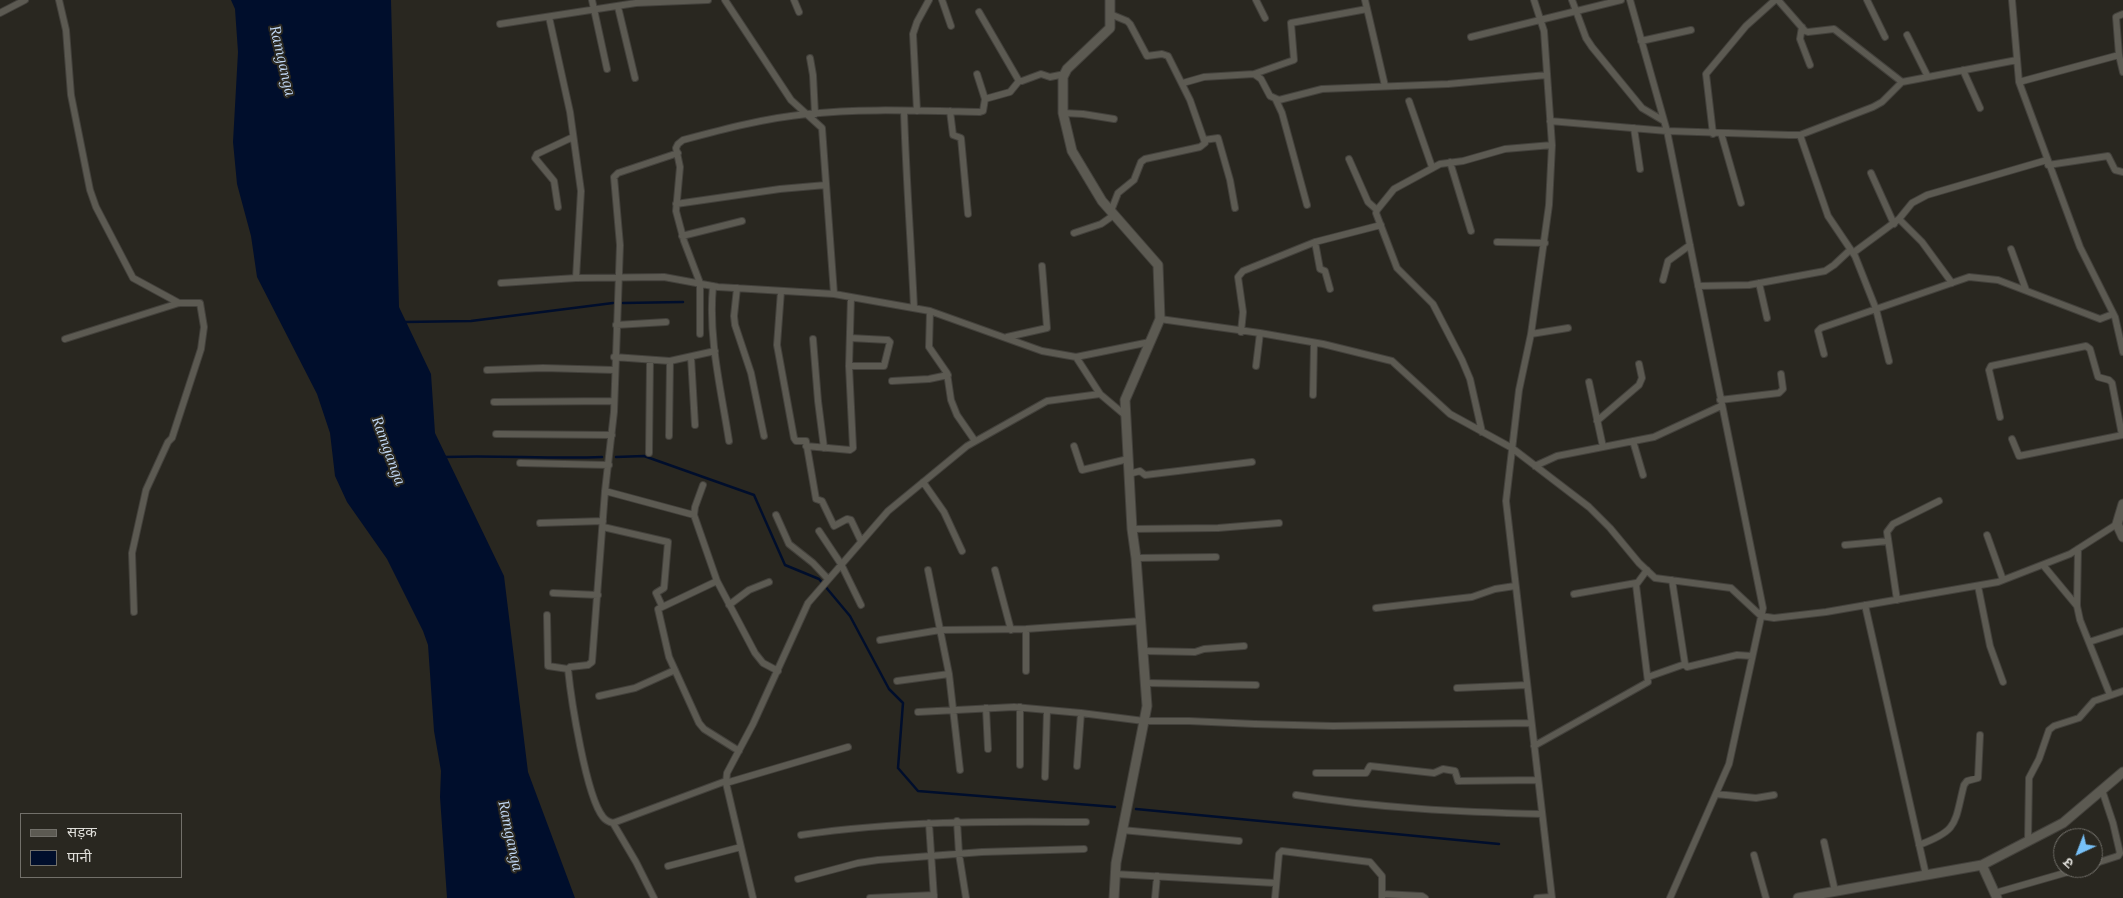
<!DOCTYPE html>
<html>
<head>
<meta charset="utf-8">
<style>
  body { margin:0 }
  #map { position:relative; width:2123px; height:898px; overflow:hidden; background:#292720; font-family:Lora,"Noto Sans Devanagari",serif }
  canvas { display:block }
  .legend { position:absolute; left:20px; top:813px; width:162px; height:65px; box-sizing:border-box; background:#292720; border:1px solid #72706a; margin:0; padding:6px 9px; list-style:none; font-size:15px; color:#dfded9 }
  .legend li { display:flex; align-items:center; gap:10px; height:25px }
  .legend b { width:25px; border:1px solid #72706a }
  .north { position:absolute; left:2053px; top:828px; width:50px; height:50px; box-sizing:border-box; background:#292720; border:1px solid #72706a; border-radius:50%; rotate:223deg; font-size:14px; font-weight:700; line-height:20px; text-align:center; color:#dfded9 }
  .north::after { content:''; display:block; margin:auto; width:18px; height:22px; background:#77c0f7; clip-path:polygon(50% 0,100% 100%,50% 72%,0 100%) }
</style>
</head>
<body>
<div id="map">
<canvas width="2123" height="898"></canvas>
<ul class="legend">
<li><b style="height:6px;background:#5c5a52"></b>सड़क</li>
<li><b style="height:14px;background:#000e2c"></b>पानी</li>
</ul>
<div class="north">उ</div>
</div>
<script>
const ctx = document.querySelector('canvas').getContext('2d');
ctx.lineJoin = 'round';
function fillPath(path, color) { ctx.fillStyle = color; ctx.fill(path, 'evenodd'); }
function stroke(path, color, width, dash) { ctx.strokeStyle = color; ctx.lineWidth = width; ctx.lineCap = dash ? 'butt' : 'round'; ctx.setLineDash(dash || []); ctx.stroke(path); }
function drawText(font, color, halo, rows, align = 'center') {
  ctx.font = font + ' Lora,serif'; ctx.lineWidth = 4; ctx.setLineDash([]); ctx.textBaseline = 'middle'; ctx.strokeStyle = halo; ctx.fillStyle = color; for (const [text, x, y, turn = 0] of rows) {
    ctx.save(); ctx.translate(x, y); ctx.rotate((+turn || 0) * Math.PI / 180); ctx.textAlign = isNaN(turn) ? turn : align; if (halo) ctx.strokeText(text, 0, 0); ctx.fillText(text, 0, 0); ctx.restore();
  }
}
fillPath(new Path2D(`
  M 231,0 L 391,0 L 399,307 L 431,374 L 435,433 L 504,576 L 528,772 L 575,898 L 447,898 L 440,797 L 441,771 L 434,731 L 428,645 L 423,631 L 387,559 L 347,502 L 335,476 L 330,433 L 317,394 L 257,277 L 251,236 L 237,184 L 233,142 L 238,52 L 235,9 Z`), '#000e2c');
stroke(new Path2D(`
  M 623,303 L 683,302
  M 404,322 L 471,321 L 613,303
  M 444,457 C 497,455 549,459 602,457
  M 616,457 L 644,456 L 754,495 L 785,565 L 819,579 L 850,616 L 889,689 L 903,703 L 898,768 L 918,791 L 1115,807
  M 1136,809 L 1499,844`), '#000e2c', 2.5);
const street = new Path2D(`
  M 59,0 L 66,30 L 71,95 L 90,190 L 96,207 L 133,278 L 179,303
  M 592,0 L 607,69
  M 725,0 L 791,100 L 822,128 L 834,294
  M 794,0 L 799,12
  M 942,0 L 951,26
  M 1256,0 L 1265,18
  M 1365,0 L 1385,86
  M 1534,0 L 1544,31 L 1552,145 L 1549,205 L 1531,334 L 1519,390 L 1506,501 L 1552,898
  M 1572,0 L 1586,38 L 1592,47 L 1642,108 L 1664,121
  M 1630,0 L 1667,131 L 1763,608 L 1729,764 L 1670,898
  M 1778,0 L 1805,31 L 1808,32 L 1834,29 L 1902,82
  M 1867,0 L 1885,37
  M 2012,0 L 2019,82 L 2080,247 L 2115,317 L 2123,352
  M 618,7 L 635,78
  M 979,12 L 1019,81 L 1022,81 L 1041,74 L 1050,77 L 1065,74
  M 0,13 L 25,0
  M 1110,14 L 1127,21 L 1130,24 L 1147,56 L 1162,54 L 1168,56 L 1190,100 L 1205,143 L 1200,147 L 1145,159 L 1141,162 L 1134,180 L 1118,193 L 1111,211
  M 2123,14 L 2116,17 L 2119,55 L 2123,72
  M 549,17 L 570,112 L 581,191 L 576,278
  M 500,24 L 636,3 L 708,0
  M 1802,27 L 1800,39 L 1810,65
  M 1907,35 L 1928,77
  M 1471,37 L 1621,0
  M 1641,41 L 1691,30
  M 810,58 L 813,75 L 815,114
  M 1963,70 L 1980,108
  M 1254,74 L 1294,60 L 1291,23 L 1367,9
  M 2019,82 L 2119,55
  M 1183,83 L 1204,77 L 1254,74 L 1261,79 L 1270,96 L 1279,100 L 1322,89 L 1448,84 L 1547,75
  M 985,99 L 1010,92 L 1019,81
  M 1276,100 L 1282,113 L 1307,205
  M 1409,101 L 1432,167
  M 904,111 C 906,177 911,242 914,308
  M 917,111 L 913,34 L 917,22 L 929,0
  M 950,111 L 953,135 L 961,138 L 968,214
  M 1063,113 L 1083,114 L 1114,119
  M 1550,121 L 1667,131 L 1789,135 L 1800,135 L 1873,107 L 1882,102 L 1902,82 L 2017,60
  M 1634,128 L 1640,169
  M 1721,133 L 1741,203
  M 1713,134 L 1706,74 L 1746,26 L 1775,0
  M 1800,135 L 1828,216 L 1855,256 L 1876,309 L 1889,361
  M 1204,140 L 1218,138 L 1230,180 L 1235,208
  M 678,153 L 618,173 L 614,177 L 620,245 L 614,412 L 605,491 L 592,662 L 588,665 L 570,667 L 568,669 C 571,699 586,796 603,817 C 606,821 609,822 613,823 L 726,781
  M 1349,159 L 1368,202 L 1377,210
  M 1450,162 L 1471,231
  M 2048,165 L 2108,156 L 2115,170 L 2123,172
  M 1871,173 L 1894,224
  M 676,204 L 780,189 L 826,185
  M 558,207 L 554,181 L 535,158 L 537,154 L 573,137
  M 1899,219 L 1922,242 L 1952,283
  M 1074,233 L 1101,224 L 1114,215
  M 682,236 L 742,221
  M 1315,242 L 1320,269 L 1325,271 L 1330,289
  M 1497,242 L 1545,243
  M 2011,249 L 2026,290
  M 1853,253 L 1899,219 L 1912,203 L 1927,195 L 2047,160
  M 1663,280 L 1668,261 L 1690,245
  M 501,283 L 576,278 L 664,277 L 718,287 L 834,294 L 930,311 L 1042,351 L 1076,357 L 1100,394 L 1126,416
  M 1759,283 L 1767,318
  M 713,286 C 708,338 721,389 729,441
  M 1698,286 L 1749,285 L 1825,271 L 1834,265 L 1850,250
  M 737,288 L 734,316 L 735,325 L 751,373 L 764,436
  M 781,291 L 777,345 L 794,438 L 796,441 L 806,441 L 816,499 L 822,501 L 834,526 L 847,519 L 851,520 L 861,541
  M 930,311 L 929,347 L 947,373 L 951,400 L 957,415 L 975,441
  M 1160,319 L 1260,333 L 1323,344 L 1392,361 L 1450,414 L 1512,448 L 1589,507 L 1610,528 L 1639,563 L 1655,578 L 1731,588 L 1761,616 L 1774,618 L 1826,612 L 1998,582 L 2070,554 L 2117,524
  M 616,325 L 666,322
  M 1241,332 L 1243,312 L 1238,277 L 1243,271 L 1315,242 L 1381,225
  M 700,334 L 700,283 L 684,241 L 676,211 L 680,167 L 676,148 L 678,144 L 683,140 C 724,129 766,118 807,114 C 864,108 923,111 980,112 L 983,111 L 985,99 L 977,74
  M 1531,334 L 1568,328
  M 1007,337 L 1047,328 L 1042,266
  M 65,339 L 179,303 L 200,303 L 204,327 L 201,349 L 172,438 L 168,442 L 146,490 L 132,553 L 134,612
  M 813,339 L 818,401 L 824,448
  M 1824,354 L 1818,331 L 1821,328 L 1969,277 L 1998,280 L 2100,319 L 2113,314
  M 614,357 L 670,361 L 715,351
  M 691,357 L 695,425
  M 1076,357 L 1150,342
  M 849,366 L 884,366 L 890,342 L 888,340 L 850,338
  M 1256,366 L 1260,333
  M 487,370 L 543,368 L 614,370
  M 892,381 L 929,379 L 948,375
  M 1589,382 L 1603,447
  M 1313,395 L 1314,343
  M 1720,400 L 1779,393 L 1783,389 L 1781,374
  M 494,402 L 614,401
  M 2000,417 L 1989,370 L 1991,366 L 2086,346 L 2090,349 L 2098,377 L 2109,380 L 2112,383 L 2122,435
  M 1597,421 L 1639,385 L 1642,378 L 1639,364
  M 1482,432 L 1470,379 L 1462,360 L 1433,304 L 1397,268 L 1376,213 L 1377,210 L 1394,189 L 1440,164 L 1463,161 L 1505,149 L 1552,145
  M 496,434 L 612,435
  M 669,436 L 670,361
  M 2012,439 L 2019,456 L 2123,435
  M 1633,441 L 1643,475
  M 806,446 L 850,450 L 853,448 L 849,366 L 851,297
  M 1074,446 L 1082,470 L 1128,459
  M 649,453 L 650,360
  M 520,463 L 609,465
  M 1535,466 L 1557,456 L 1654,437 L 1721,406
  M 1129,474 L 1140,471 L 1145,475 L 1252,462
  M 923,482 L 944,512 L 962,551
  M 703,485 L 695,507 L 694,515 L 717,581 L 755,653 L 763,663 L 778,671
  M 605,491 L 694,515
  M 776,515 L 789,544 L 813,563 L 828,579
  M 540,523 L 603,521
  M 603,527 L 668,542 L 664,588 L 656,593 L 662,606
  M 1132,529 L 1218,528 L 1279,523
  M 819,531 L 841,564 L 861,605
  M 1987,535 L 2003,580
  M 1845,545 L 1888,541
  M 2078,549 L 2077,606 L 2080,620 L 2110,695
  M 1136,558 L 1216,557
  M 2043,565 L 2077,606
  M 928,570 L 949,674 L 960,770
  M 995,570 L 1011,630
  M 1672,580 L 1685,664 L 1687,667 L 1737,655 L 1752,656
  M 717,581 L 658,609 L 669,657 L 699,723 L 704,729 L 739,751
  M 1978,586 L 1990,646 L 2003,682
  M 553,593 L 598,595
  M 1574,594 L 1636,583
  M 1897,600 L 1887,532 L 1893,524 L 1939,501
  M 729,605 L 749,590 L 769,582
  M 1865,605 L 1926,875
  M 1376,608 L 1472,597 L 1495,589 L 1515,586
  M 547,615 L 548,666 L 568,669
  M 880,640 L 940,630 L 1026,629 L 1141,621
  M 2089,642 L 2123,631
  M 1143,651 L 1195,652 L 1204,649 L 1244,646
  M 1026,671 L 1026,629
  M 1648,677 L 1685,664
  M 897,681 L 949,674
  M 1146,683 L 1256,685
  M 1457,688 L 1527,685
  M 599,696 L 635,688 L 675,670
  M 1020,707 L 1020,765
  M 986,708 L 988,749
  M 918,712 L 1014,707 L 1081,713 L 1144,721 L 1189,721 L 1255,724 L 1333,726 L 1531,723
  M 1534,746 L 1648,682 L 1636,585 L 1647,570
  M 1077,766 L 1081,713
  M 1316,773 L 1366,773 L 1370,766 L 1434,773 L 1443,769 L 1455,771 L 1458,781 L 1538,780
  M 1045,777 L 1047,710
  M 726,783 L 848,747
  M 1716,794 L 1756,798 L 1774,795
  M 1296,795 C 1377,808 1459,812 1542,814
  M 957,821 L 959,854 L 966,898
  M 613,823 L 636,862 L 654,898
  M 929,823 L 934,898
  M 1122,830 L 1239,841
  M 801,835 C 896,821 990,821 1086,822
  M 2028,841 L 2029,778 L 2039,759 L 2049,730 L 2054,726 L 2079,718 L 2094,701 L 2123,691
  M 1824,842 L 1835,891
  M 1919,845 C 1959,830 1954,824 1964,785 L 1967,781 L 1978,778 L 1980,735
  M 1754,855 L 1766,898
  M 2093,864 L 2118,856 L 2120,853 L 2113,823 L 2102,790
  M 668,866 L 741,847
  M 1115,874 L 1275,883
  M 798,879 L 858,863 L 878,860 L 982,852 L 1084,849
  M 1995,893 L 2082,868
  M 1383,894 L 1422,896 L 1425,898
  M 753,898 L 726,783 L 727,773 L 753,724 L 808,603 L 888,511 L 967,446 L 1047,401 L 1100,394
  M 870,898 L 934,895
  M 1155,898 L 1157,876
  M 1275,898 L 1279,854 L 1282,851 L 1370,862 L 1382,876 L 1382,898
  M 1537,898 L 1551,897`);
const secondary = new Path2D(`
  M 1110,0 L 1110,28 L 1067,69 L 1063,77 L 1063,113 L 1072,151 L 1102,201 L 1158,265 L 1160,319 L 1125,400 L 1132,529 L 1136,558 L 1147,706 L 1116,863 L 1114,898
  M 2123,504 L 2117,524 L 2123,537
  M 1982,865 L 1997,898
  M 1798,898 L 1982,865 L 2063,823 L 2123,772`);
stroke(street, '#43413c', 8);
stroke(secondary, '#43413c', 11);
stroke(street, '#5c5a52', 6);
stroke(secondary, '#5c5a52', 9);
drawText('italic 15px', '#c2d9f6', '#292720', [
  ["Ramganga",282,61,77],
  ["Ramganga",388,451,70],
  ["Ramganga",510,836,78]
]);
</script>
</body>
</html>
